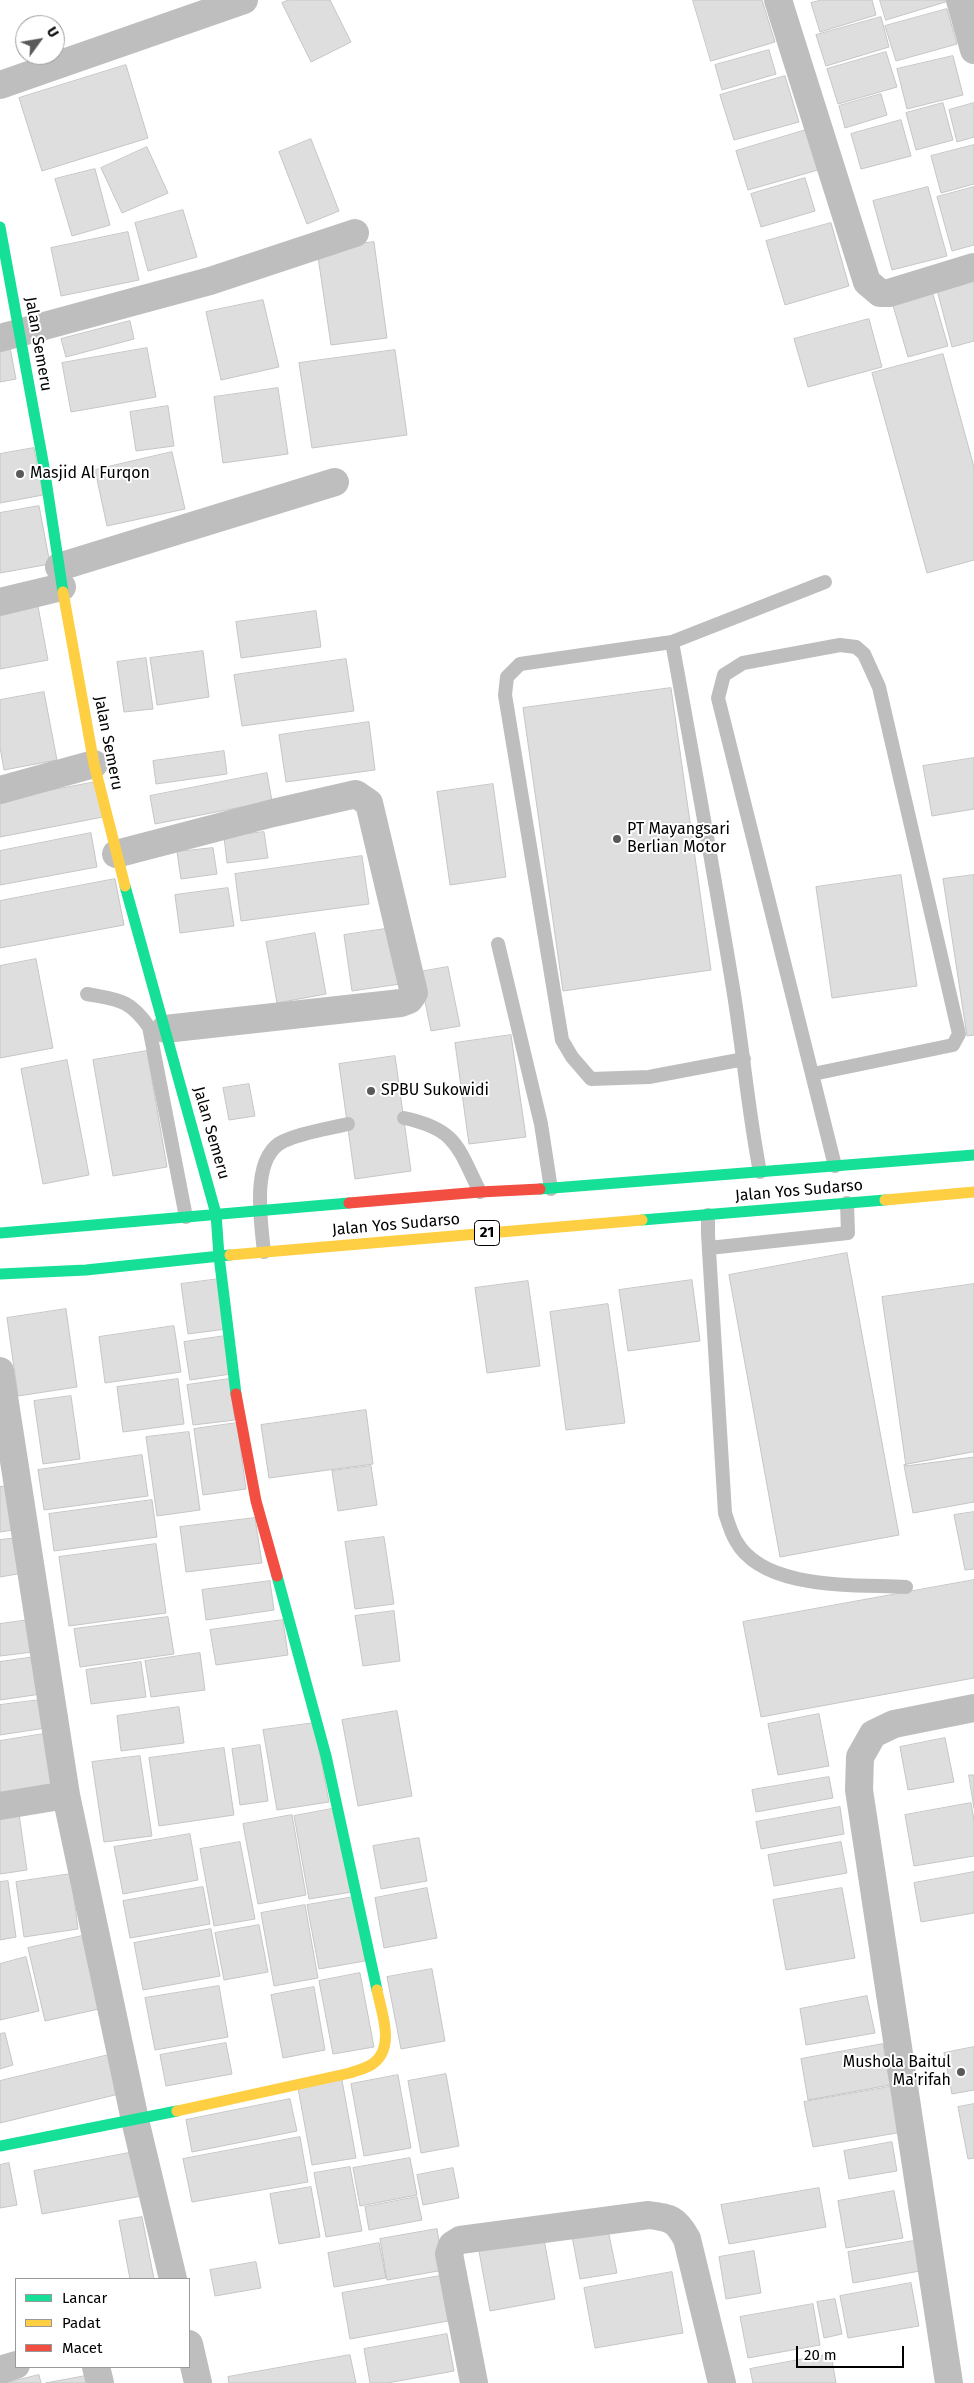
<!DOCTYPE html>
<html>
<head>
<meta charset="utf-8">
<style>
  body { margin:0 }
  #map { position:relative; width:974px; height:2383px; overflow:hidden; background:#fff; font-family:"Fira Sans",sans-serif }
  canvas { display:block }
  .legend { position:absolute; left:15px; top:2278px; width:175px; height:90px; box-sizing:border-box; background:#fff; border:1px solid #999; margin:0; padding:6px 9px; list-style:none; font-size:15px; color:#000 }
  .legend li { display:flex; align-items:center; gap:10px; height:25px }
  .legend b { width:25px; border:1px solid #999 }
  .north { position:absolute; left:15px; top:15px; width:50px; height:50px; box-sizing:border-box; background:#fff; border:1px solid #999; border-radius:50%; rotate:58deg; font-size:14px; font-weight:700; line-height:20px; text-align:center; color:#000 }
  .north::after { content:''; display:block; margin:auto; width:18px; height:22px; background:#595959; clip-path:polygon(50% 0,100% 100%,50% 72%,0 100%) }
  .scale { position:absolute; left:796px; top:2346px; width:108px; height:22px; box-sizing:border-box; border:2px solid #000; border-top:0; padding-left:6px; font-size:15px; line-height:18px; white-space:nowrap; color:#000; -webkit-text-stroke:4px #fff; paint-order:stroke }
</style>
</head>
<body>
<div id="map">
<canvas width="974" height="2383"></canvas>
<ul class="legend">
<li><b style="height:6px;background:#16e098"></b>Lancar</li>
<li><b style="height:6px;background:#ffcf43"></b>Padat</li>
<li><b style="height:6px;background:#f24e42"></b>Macet</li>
</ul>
<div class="north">U</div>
<div class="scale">20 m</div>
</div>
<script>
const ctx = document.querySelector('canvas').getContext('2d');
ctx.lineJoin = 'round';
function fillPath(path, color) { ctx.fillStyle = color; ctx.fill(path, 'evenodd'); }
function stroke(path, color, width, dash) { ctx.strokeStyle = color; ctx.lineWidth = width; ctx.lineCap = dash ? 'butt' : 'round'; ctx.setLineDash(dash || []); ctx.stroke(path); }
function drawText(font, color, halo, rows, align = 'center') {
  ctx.font = font + ' "Fira Sans",sans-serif'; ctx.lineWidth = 4; ctx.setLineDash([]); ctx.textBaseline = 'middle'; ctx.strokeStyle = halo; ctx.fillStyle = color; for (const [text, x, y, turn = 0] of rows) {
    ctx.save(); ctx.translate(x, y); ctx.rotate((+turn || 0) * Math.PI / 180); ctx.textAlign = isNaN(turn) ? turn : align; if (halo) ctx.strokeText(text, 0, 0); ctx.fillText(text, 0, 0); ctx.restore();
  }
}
const building = new Path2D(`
  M 289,0 L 330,0 L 351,42 L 311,62 L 282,3 Z
  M 693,0 L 762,0 L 775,42 L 711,61 Z
  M 822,0 L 872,0 L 876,15 L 820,32 L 811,3 Z
  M 880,0 L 952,0 L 886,20 Z
  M 947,9 L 957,44 L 896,61 L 885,26 Z
  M 881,17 L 889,47 L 826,66 L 816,35 Z
  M 769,50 L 776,74 L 722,90 L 715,65 Z
  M 886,52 L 897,87 L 838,104 L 827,69 Z
  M 953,56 L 963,95 L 907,109 L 897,69 Z
  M 126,65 L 148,138 L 42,171 L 19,98 Z
  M 785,76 L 799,122 L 734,140 L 720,95 Z
  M 881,94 L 887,115 L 845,128 L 839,106 Z
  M 943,103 L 953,140 L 916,150 L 906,113 Z
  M 974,103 L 974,137 L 957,142 L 949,110 Z
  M 901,120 L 911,156 L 861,169 L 851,134 Z
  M 806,130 L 818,170 L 748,190 L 736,151 Z
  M 311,139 L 339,211 L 307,224 L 279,152 Z
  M 974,145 L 974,184 L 941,193 L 931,156 Z
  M 147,147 L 168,193 L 122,213 L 101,168 Z
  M 95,169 L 110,225 L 72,236 L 55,179 Z
  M 805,178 L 815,211 L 761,227 L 751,194 Z
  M 928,187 L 947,256 L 892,270 L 873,201 Z
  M 974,187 L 974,245 L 952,251 L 937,197 Z
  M 183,210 L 197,257 L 148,271 L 135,223 Z
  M 831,223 L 849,286 L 785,305 L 766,241 Z
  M 128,232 L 139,280 L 61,296 L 51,248 Z
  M 374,242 L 387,338 L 331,345 L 317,250 Z
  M 974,280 L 974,341 L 952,347 L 937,290 Z
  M 932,291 L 948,346 L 908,357 L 892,302 Z
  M 263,300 L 279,367 L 221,380 L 206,312 Z
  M 869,319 L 882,367 L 808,387 L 794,339 Z
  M 130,321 L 134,339 L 66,357 L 61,339 Z
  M 9,342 L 16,379 L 0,382 L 0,344 Z
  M 147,348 L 156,397 L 71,412 L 62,363 Z
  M 395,350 L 407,435 L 312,448 L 299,363 Z
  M 943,354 L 974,467 L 974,560 L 927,573 L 872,373 Z
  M 278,388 L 288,454 L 223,463 L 214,397 Z
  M 168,406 L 174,446 L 136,451 L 130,412 Z
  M 34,448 L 43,495 L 0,503 L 0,454 Z
  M 172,452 L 185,509 L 107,526 L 95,470 Z
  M 39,506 L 50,564 L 0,573 L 0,513 Z
  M 37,601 L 48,660 L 0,669 L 0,608 Z
  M 316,611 L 321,647 L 241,658 L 236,622 Z
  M 203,651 L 209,697 L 157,705 L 150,658 Z
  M 146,658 L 153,709 L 124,712 L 117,662 Z
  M 346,659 L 354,711 L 242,726 L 234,675 Z
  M 671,688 L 711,970 L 563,991 L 523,708 Z
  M 44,692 L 57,760 L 4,770 L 0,747 L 0,700 Z
  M 369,722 L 375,770 L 286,782 L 279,735 Z
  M 224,751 L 227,774 L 156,784 L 153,761 Z
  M 974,758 L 974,809 L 932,816 L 923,766 Z
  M 267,773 L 272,801 L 155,824 L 150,796 Z
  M 96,782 L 103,817 L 0,837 L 0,800 Z
  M 493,784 L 506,877 L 450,885 L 437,792 Z
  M 264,832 L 268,858 L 227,863 L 224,837 Z
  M 91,833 L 97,867 L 0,885 L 0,851 Z
  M 213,848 L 217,874 L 181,879 L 177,852 Z
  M 362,856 L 369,904 L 241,921 L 235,874 Z
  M 901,875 L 917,986 L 832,998 L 816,887 Z
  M 974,875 L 974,1035 L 967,1036 L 943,879 Z
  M 115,879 L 124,925 L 0,948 L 0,901 Z
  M 228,888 L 234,926 L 180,933 L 175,895 Z
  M 392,928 L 400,984 L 352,991 L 344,935 Z
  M 315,933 L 326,994 L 277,1003 L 266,942 Z
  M 36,959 L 53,1048 L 0,1058 L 0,966 Z
  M 448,967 L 460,1026 L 431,1031 L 419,972 Z
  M 511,1035 L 526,1137 L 469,1144 L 455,1043 Z
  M 147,1051 L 167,1167 L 113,1176 L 93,1060 Z
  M 395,1056 L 411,1171 L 355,1179 L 339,1064 Z
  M 67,1060 L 89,1175 L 43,1184 L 21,1069 Z
  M 249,1084 L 255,1116 L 229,1120 L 223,1088 Z
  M 847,1253 L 899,1535 L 780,1557 L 729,1275 Z
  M 219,1279 L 226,1329 L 188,1334 L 181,1284 Z
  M 692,1280 L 700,1341 L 628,1351 L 619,1290 Z
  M 528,1281 L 540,1366 L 487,1373 L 475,1288 Z
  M 974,1284 L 974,1457 L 906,1466 L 882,1297 Z
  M 608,1304 L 625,1423 L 566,1430 L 550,1312 Z
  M 66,1309 L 77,1387 L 18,1396 L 7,1318 Z
  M 174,1326 L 181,1372 L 105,1383 L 99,1337 Z
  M 225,1336 L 231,1374 L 190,1380 L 184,1342 Z
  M 178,1379 L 184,1424 L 123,1432 L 117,1387 Z
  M 229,1379 L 235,1420 L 193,1425 L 187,1385 Z
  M 71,1396 L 80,1459 L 43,1464 L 34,1401 Z
  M 366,1410 L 373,1464 L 269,1478 L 261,1425 Z
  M 237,1423 L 246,1489 L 203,1495 L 194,1429 Z
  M 189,1432 L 200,1510 L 157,1516 L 146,1437 Z
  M 974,1452 L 974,1502 L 913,1513 L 904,1465 Z
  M 142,1455 L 148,1496 L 44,1510 L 38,1470 Z
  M 371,1466 L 377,1505 L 338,1511 L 332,1471 Z
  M 14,1485 L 20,1529 L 0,1532 L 0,1487 Z
  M 152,1500 L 157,1537 L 54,1551 L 49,1514 Z
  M 974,1512 L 974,1569 L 965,1570 L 954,1515 Z
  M 255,1518 L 262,1563 L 186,1572 L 180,1527 Z
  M 384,1537 L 394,1604 L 355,1609 L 345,1542 Z
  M 18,1538 L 23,1573 L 0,1577 L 0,1540 Z
  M 156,1544 L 166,1613 L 69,1626 L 59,1557 Z
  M 974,1580 L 974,1678 L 761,1717 L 743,1622 Z
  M 270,1581 L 274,1610 L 206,1620 L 202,1590 Z
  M 394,1611 L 400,1661 L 363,1666 L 355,1616 Z
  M 168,1617 L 174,1654 L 80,1667 L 74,1629 Z
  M 29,1620 L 33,1652 L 0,1656 L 0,1624 Z
  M 283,1620 L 288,1655 L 216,1665 L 210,1630 Z
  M 200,1653 L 205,1690 L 151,1697 L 145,1661 Z
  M 42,1656 L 48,1693 L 0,1700 L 0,1662 Z
  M 141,1662 L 146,1697 L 91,1704 L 86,1670 Z
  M 48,1699 L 52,1727 L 0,1735 L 0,1705 Z
  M 179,1707 L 184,1743 L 121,1751 L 117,1716 Z
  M 397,1711 L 412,1796 L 358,1806 L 342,1720 Z
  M 819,1714 L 829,1766 L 778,1775 L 768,1724 Z
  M 314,1723 L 329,1802 L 277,1810 L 263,1730 Z
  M 50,1733 L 58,1787 L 0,1795 L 0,1741 Z
  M 945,1738 L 954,1782 L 908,1790 L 900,1747 Z
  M 260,1745 L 268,1801 L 240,1805 L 232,1749 Z
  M 224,1748 L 234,1815 L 159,1826 L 149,1758 Z
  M 140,1756 L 152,1836 L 104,1842 L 92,1762 Z
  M 969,1775 L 974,1775 L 974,1808 Z
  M 829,1777 L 833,1798 L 756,1812 L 752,1790 Z
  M 971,1803 L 974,1820 L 974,1856 L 914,1866 L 905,1815 Z
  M 840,1807 L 844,1834 L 761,1849 L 756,1822 Z
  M 337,1808 L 352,1892 L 309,1899 L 294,1816 Z
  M 19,1814 L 27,1870 L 0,1874 L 0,1817 Z
  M 292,1815 L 306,1895 L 258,1904 L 243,1824 Z
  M 190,1834 L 198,1880 L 123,1894 L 114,1847 Z
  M 419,1838 L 427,1881 L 381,1889 L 373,1846 Z
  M 240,1842 L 255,1919 L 214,1926 L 200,1849 Z
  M 841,1842 L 847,1873 L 774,1886 L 768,1855 Z
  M 974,1872 L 974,1913 L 921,1922 L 914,1883 Z
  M 71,1874 L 78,1929 L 24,1937 L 16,1882 Z
  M 8,1881 L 16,1937 L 0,1940 L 0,1882 Z
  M 203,1887 L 210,1924 L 130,1938 L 123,1901 Z
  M 427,1888 L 437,1938 L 384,1948 L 375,1898 Z
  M 842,1888 L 855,1958 L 786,1970 L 773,1900 Z
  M 354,1897 L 365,1961 L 319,1969 L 307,1905 Z
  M 305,1905 L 318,1978 L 274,1986 L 261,1913 Z
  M 259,1925 L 268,1972 L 224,1980 L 215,1933 Z
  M 211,1929 L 220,1976 L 143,1990 L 134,1943 Z
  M 82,1936 L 99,2009 L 45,2021 L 28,1948 Z
  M 26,1957 L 39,2011 L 0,2020 L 0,1964 Z
  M 432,1969 L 445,2041 L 401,2049 L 387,1977 Z
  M 360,1973 L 374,2047 L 333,2054 L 319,1981 Z
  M 219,1986 L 228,2037 L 155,2050 L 145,1998 Z
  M 314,1987 L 325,2050 L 283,2058 L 271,1995 Z
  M 867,1996 L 875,2033 L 806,2045 L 800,2009 Z
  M 5,2033 L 13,2065 L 0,2069 L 0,2034 Z
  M 226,2043 L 232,2074 L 166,2086 L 160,2055 Z
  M 883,2044 L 890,2085 L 808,2100 L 801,2059 Z
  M 974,2047 L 974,2090 L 952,2094 L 944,2053 Z
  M 113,2054 L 123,2093 L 0,2123 L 0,2081 Z
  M 446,2074 L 459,2146 L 421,2153 L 408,2081 Z
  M 398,2075 L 411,2148 L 364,2156 L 351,2084 Z
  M 342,2080 L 356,2158 L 312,2165 L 298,2088 Z
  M 895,2086 L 903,2132 L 813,2147 L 804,2102 Z
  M 290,2099 L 297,2131 L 192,2152 L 186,2120 Z
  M 974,2104 L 974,2158 L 968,2159 L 958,2107 Z
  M 300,2137 L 308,2182 L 192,2202 L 183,2159 Z
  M 892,2142 L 897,2171 L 849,2179 L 844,2151 Z
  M 134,2152 L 142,2196 L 42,2214 L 34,2171 Z
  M 410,2158 L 417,2195 L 360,2206 L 353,2168 Z
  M 9,2163 L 17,2205 L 0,2208 L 0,2165 Z
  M 350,2167 L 362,2231 L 326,2237 L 314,2173 Z
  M 453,2168 L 459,2198 L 423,2205 L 417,2175 Z
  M 311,2187 L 320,2237 L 279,2244 L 270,2194 Z
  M 819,2188 L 826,2227 L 729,2244 L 721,2205 Z
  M 894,2191 L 903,2238 L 846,2248 L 838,2201 Z
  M 417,2197 L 422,2220 L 369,2230 L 365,2207 Z
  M 142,2217 L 154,2279 L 130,2279 L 119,2221 Z
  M 437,2229 L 444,2270 L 387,2280 L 380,2239 Z
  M 608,2230 L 617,2273 L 580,2279 L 572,2236 Z
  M 543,2234 L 555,2299 L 490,2311 L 478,2246 Z
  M 914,2241 L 920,2271 L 853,2283 L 848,2252 Z
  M 379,2243 L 386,2278 L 334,2287 L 328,2253 Z
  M 754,2251 L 761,2293 L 726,2299 L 719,2257 Z
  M 256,2262 L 261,2288 L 215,2296 L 210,2270 Z
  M 672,2272 L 683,2333 L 595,2348 L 584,2288 Z
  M 440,2276 L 448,2321 L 350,2339 L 342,2293 Z
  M 911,2283 L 919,2326 L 848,2338 L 840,2296 Z
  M 835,2299 L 842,2334 L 824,2338 L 817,2302 Z
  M 813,2304 L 820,2345 L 748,2358 L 740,2317 Z
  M 447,2334 L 454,2371 L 387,2383 L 370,2383 L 364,2349 Z
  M 831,2354 L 836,2383 L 753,2383 L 750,2369 Z
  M 350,2355 L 356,2383 L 229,2383 L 228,2377 Z
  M 39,2375 L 41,2383 L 5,2383 Z
  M 91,2375 L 93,2383 L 46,2383 Z`);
fillPath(building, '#dedede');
stroke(building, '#c6c6c6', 1);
stroke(new Path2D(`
  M 672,642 L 825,582
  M 498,944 L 541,1124 L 551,1189
  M 87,994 C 119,1000 129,999 149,1027 L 186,1217
  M 744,1059 L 649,1077 L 591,1079 L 572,1057 L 562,1040 L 505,695 L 507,677 L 520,664 L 672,642 C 693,757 714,873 733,988 C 743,1049 748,1111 760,1172
  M 813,1074 L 953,1045 L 959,1034 L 879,687 L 864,654 L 856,647 L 840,645 L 743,663 L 724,675 L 718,698 L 835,1166
  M 404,1118 C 457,1129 458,1148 480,1192
  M 708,1215 L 708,1234 L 725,1513 C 728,1522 731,1533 736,1541 C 764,1591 856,1584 906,1587
  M 709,1248 L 848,1233 L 847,1203
  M 264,1252 C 261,1222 250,1156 284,1141 C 303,1132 327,1129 348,1124`), '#bebebe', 14);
stroke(new Path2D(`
  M 778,0 L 867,282 L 880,293 L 889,293 L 974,267
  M 960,0 L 974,50
  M 0,85 L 244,0
  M 0,338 L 210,281 L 355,233
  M 59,567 L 335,482
  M 0,602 L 62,587
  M 0,790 L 94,764
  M 116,854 L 273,813 L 356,794 L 369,803 L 414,993 L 409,1000 L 401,1003 L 165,1029
  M 0,1371 L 66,1795 L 135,2120 L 173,2279
  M 0,1806 L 66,1795
  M 189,2344 L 198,2383
  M 96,2367 L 100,2383
  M 0,2370 L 16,2365
  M 474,2383 L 449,2254 L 452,2245 L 460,2240 L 649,2215 C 671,2218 676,2219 687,2239 L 722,2383
  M 949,2383 L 859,1790 L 860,1757 L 873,1734 L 894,1724 L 974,1708`), '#bebebe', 28);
stroke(new Path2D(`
  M 0,227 L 44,467 L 63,592
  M 125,886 L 216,1214 L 219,1256 L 236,1394
  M 540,1189 L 974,1155
  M 642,1220 L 885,1200
  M 0,1233 L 349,1203
  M 0,1274 L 86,1270 L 230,1255
  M 277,1576 L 326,1756 L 377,1990
  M 0,2146 L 177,2111`), '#16e098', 11);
stroke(new Path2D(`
  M 63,592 L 94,764 L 125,886
  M 885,1200 L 974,1192
  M 230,1255 L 642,1220
  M 177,2111 L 350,2073 C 358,2070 369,2068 375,2062 C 395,2045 381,2011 377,1990`), '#ffcf43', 11);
stroke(new Path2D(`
  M 349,1203 L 480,1192 L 540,1189
  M 236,1394 L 256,1501 L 277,1576`), '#f24e42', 11);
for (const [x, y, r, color] of [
  [20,474,5,"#595959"],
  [617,839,5,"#595959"],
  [371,1091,5,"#595959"],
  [961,2072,5,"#595959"]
]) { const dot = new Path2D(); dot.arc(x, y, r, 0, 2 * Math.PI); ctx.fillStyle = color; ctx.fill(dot); stroke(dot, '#fff', 2); }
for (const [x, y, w] of [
  [487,1233,25]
]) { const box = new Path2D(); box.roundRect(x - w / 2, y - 12.5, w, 25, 4); ctx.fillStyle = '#fff'; ctx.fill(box); stroke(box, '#000', 1); }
drawText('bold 15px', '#000', null, [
  ["21",487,1233]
]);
drawText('16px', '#000', '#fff', [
  ["Jalan Semeru",38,344,80],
  ["Jalan Semeru",108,743,79],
  ["Jalan Semeru",211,1133,74],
  ["Jalan Yos Sudarso",799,1191,-5],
  ["Jalan Yos Sudarso",396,1225,-5]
]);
drawText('16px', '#000', '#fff', [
  ["Masjid Al Furqon",30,474],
  ["PT Mayangsari",627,830],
  ["Berlian Motor",627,848],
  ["SPBU Sukowidi",381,1091],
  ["Mushola Baitul",951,2063,"right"],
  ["Ma'rifah",951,2081,"right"]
], 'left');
</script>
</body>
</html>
